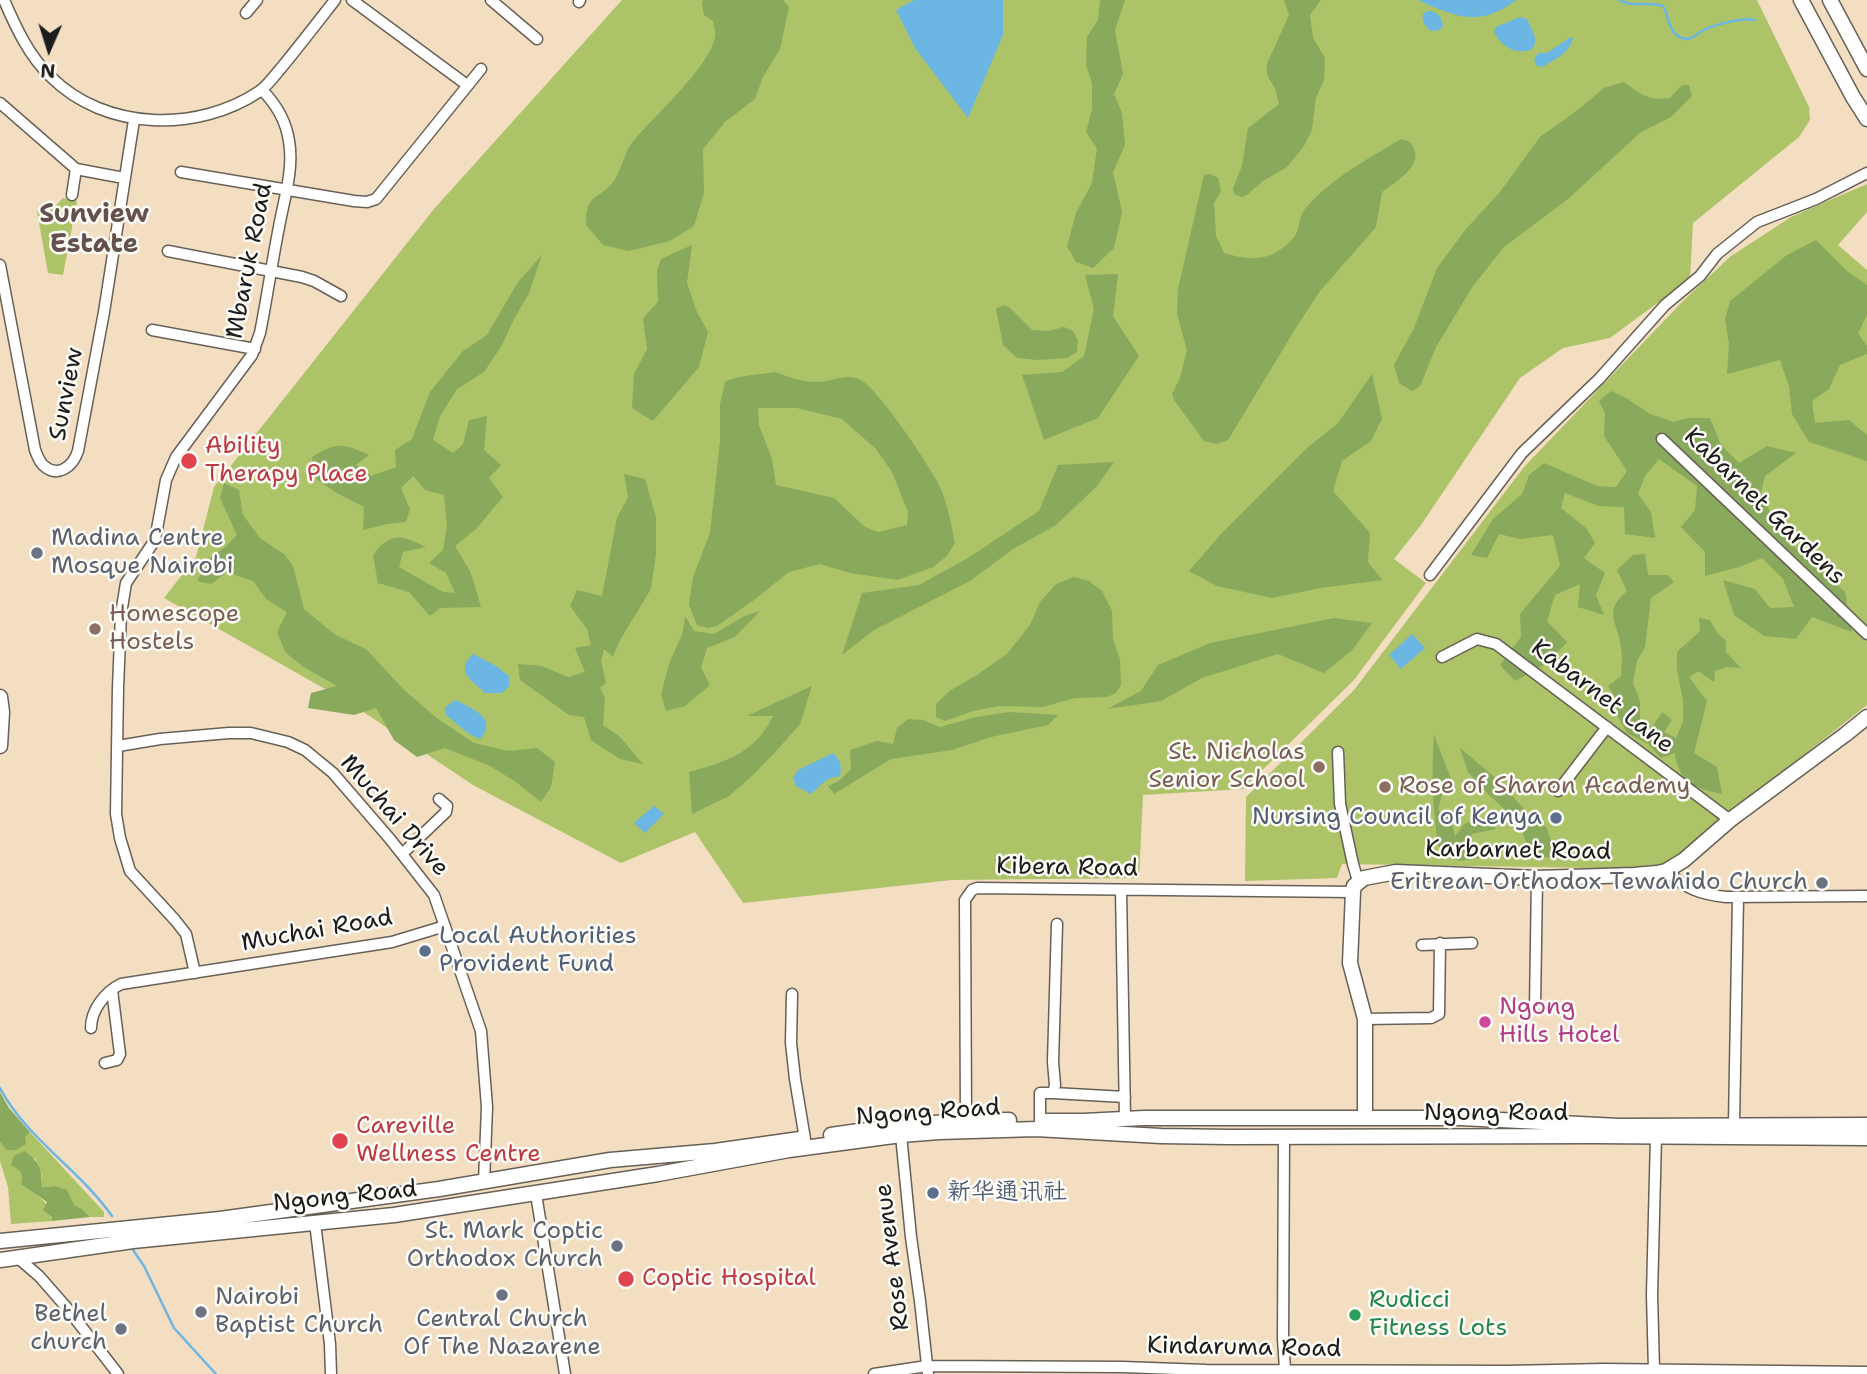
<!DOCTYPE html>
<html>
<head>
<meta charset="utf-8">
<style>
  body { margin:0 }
  #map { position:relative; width:1867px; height:1374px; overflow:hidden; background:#f3dec2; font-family:"Shantell Sans",sans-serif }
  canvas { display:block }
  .north { position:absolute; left:14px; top:14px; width:70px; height:70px; -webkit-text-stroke:5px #fdfcf7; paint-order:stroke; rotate:183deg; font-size:19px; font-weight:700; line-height:28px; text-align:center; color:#1c1c1c }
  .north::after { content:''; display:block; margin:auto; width:24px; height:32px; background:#1c1c1c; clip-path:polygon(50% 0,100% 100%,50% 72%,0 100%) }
</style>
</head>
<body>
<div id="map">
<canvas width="1867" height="1374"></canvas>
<div class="north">N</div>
</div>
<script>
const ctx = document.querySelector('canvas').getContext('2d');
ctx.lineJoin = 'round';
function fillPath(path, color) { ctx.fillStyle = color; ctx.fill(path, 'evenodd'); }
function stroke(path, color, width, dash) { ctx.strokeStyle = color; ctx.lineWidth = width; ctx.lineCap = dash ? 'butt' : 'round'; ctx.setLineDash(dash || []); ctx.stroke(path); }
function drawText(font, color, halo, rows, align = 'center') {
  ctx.font = font + ' "Shantell Sans","LXGW WenKai TC",sans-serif'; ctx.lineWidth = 5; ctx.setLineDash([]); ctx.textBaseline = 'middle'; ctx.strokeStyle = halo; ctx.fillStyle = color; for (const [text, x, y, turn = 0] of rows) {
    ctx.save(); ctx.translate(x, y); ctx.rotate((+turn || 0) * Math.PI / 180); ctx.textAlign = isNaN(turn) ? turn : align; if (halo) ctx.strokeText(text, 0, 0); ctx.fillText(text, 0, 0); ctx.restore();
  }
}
fillPath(new Path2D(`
  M 622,0 L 1757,0 L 1809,107 L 1810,120 L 1799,137 L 1693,223 L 1690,279 L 1610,338 L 1563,348 L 1520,378 L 1421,525 L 1394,559 L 1426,583 L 1354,680 L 1243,789 L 1143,795 L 1139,878 L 952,880 L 743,903 L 695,832 L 621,863 L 473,785 L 350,703 L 164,598 L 196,557 L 214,487 L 434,209 Z
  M 1867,184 L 1867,212 L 1838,245 L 1867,270 L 1867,705 L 1748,799 L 1674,861 L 1658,869 L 1342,864 L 1337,878 L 1245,881 L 1246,797 L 1354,690 L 1524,467 L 1684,300 L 1731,256 L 1791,217 Z
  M 63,198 L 77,201 L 63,275 L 48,273 L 37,211 L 55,206 Z
  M 30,1132 L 104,1212 L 104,1217 L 90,1217 L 82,1209 L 74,1205 L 55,1186 L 42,1187 L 42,1176 L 35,1158 L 20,1171 L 23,1177 L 22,1184 C 36,1195 51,1201 52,1221 L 11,1224 L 8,1187 L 0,1161 L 0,1142 L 6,1150 Z`), '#acc368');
fillPath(new Path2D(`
  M 703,0 L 783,0 L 789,7 L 780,49 L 763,77 L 755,99 L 725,122 L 703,149 L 704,193 L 694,226 L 670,241 L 629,251 L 603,245 L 586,225 C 586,192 597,202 613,182 C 622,170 624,151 635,139 C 656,114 709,68 715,37 C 716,32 714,26 713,21 L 704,15 L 702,4 Z
  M 1100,0 L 1125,0 L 1115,30 L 1123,74 L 1114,94 L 1122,113 L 1125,145 L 1113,172 L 1122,212 L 1114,248 L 1093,268 L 1076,262 L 1067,246 L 1076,213 L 1092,183 L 1097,148 L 1086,132 L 1092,109 L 1092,83 L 1086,65 L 1087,37 L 1098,20 Z
  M 1284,0 L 1321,0 L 1310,15 L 1313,38 L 1325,58 L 1324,80 L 1316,97 L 1312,130 L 1304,146 L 1287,167 L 1263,181 L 1248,194 L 1242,197 L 1234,194 L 1233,188 L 1242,166 L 1248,128 L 1279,104 L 1275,88 L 1268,77 L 1266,66 L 1289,15 Z
  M 1624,82 C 1642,95 1648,101 1670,98 L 1682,85 L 1689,85 L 1692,96 L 1671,117 L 1641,132 L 1568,199 L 1504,247 L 1473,286 L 1436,347 L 1420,386 L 1412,391 L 1399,383 L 1394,365 L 1414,328 L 1437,268 L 1466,229 L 1500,192 L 1540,137 L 1579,109 L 1604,88 Z
  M 1401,139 C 1407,140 1412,142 1414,149 C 1422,167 1394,183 1382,192 L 1376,227 L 1320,291 L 1297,326 L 1228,440 L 1217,444 L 1204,441 L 1174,400 L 1172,394 L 1180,378 L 1187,350 L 1177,314 L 1178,289 L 1204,175 L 1210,174 L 1218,178 L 1221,191 L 1214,203 L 1216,236 L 1224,253 C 1243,259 1265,262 1281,249 C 1286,246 1294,239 1296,234 C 1300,226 1299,215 1305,209 C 1330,179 1368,159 1401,139 Z
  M 1816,240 L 1847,271 L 1867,285 L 1867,315 L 1858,333 L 1867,346 L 1867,354 L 1840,365 L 1829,389 L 1812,401 L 1815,423 L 1849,420 L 1867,435 L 1867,461 L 1809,442 L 1792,414 L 1789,386 L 1780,360 L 1727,374 L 1729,344 L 1725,319 L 1730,301 L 1787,255 Z
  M 692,245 L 687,283 L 697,312 L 708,332 L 699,367 L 653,421 L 632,408 L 634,374 L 647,349 L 643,318 L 658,302 L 657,271 L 661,259 Z
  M 542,255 L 529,293 L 514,319 L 502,345 L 484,372 L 457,389 L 440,416 L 433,440 L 453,453 L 463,444 L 469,420 L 487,416 L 484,450 L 501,465 L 489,478 L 503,497 L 476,529 L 455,546 L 471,573 L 481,607 L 440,608 L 430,616 L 409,592 L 378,583 L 373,555 C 392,530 402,536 426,547 L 403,552 L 399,567 L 443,592 L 455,593 L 446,573 L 429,563 L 443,550 L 447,526 L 444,495 L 425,490 L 413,476 L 401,488 L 410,509 L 406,522 L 387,524 L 363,530 L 364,507 L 335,492 L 315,478 L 312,457 C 337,442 342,443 369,455 L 356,465 L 371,476 L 396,467 L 395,450 L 412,439 L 430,392 L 463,351 L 487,335 L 518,282 Z
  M 1118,274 L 1113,316 L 1139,356 L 1098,418 L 1044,440 L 1022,375 L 1062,372 L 1084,356 L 1094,309 L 1085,275 Z
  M 1003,305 L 1009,307 L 1032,330 L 1048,331 L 1064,327 L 1073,331 L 1078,340 L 1077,352 L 1067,358 L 1038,360 L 1017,358 L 1003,345 L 996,309 Z
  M 775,372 C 789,377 802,382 817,382 C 832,382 844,373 859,379 C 878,388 926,461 937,481 C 947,500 951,523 955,543 L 947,556 L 933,567 L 898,580 L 850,573 L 820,564 L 789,572 L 754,600 L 717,626 L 707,628 L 697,625 L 689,605 L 693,577 L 710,533 L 720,441 L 720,404 L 725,382 C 737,375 760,375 775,372 ZM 758,408 L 797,408 L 842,419 L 876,449 L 892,472 L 908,512 L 907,525 L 878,532 L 865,527 L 834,498 L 776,485 L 772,459 L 759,425 Z
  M 1372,374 L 1382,419 L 1371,441 L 1342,461 L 1333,491 L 1370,533 L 1368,562 L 1382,580 L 1320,588 L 1272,598 L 1217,586 L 1189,571 L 1222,533 L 1307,448 L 1338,423 Z
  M 1611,391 L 1626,398 L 1650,414 L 1674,422 L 1688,418 L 1710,418 L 1721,445 L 1739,463 L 1767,446 L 1796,453 L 1765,476 L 1761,492 L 1772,517 L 1782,531 L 1800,553 L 1845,592 L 1852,632 L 1812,617 L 1796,639 L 1764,636 L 1734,615 L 1723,580 L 1755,589 L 1770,608 L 1794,607 L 1783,579 L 1762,558 L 1739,567 L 1705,576 L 1705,552 L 1681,527 L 1695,510 L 1697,486 L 1659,459 L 1645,476 L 1638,494 L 1651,512 L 1655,538 L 1625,534 L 1624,507 L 1599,506 L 1565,493 L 1561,508 L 1586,528 L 1595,543 L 1584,558 L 1605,573 L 1596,595 L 1604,615 L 1578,607 L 1580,584 L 1555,595 L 1547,621 L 1567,642 L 1548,663 L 1515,681 L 1500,665 L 1521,637 L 1520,614 L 1560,566 L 1553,535 L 1520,539 L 1499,534 L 1487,558 L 1471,555 L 1493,519 L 1522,494 L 1529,475 L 1544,463 L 1597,486 L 1616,487 L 1627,471 L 1604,436 L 1605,413 L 1599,401 Z
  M 1114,462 L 1097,486 L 1056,525 L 1013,549 L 970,581 L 874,630 L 842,655 L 862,593 L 919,585 L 968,558 L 1039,511 L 1058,465 Z
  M 624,474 L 645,479 L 656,517 L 656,554 L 651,589 L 620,640 L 613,657 L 604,649 L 601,661 L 606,683 L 600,688 L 605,698 L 603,725 L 620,737 L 643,764 L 620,759 L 591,740 L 584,717 L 569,715 L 520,680 L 518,664 L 542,666 L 568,677 L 585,672 L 575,648 L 591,645 L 587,629 L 570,606 L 577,590 L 602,596 L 617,518 L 628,497 Z
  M 224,483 L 239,490 L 243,515 L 260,538 L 285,555 L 293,566 L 304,609 L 334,634 L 367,650 L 404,690 L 438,719 L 474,743 L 508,751 L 537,748 L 555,762 L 551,787 L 541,802 L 516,782 L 490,766 L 445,748 L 417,757 L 394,740 L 376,708 L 354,715 L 308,708 L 311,693 L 337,686 L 302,666 L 285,652 L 277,632 L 287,612 L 267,600 L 253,581 L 227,572 L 211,584 L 197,581 L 210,558 L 225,547 L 237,535 L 220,498 Z
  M 1645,554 L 1648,575 L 1668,575 L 1674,582 L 1651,598 L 1645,647 L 1637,661 L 1633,683 L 1640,701 L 1640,725 L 1653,726 L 1662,712 L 1672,720 L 1664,732 L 1676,738 L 1683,722 L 1683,700 L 1677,670 L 1677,652 L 1700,631 L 1699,618 L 1710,620 L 1717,633 L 1726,641 L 1726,652 L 1741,668 L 1726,667 L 1715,671 L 1714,682 L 1698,671 L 1689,677 L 1707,701 L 1694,753 L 1717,767 L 1722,794 C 1696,789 1678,782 1675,753 L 1661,758 L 1648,744 L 1627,733 L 1618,717 L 1617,700 L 1608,686 L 1621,676 C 1621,667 1623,657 1621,648 C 1618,621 1602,612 1627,591 L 1617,570 L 1633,555 Z
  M 1074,577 L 1089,581 L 1102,591 L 1112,611 L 1113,639 L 1120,659 L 1121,685 L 1116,693 L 1107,697 L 1075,698 L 1043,707 L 999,706 L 973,711 L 945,721 L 936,717 L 936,704 L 951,690 L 977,675 L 1007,654 L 1030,625 L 1040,602 L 1056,584 Z
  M 760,611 L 735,637 L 707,648 L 701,668 L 710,685 L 685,706 L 666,711 L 661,694 L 669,664 L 683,632 L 685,616 L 694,631 L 714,634 L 744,616 Z
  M 1334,618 L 1372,623 L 1352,650 L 1324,673 L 1278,654 L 1202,678 L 1161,701 L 1107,709 L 1141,691 L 1158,665 L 1210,643 Z
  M 812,686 L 800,724 L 778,749 L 751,777 L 729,796 L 692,814 L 689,772 C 725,762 756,753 773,716 L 747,716 Z
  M 1009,712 L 1058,715 L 1048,725 L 991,737 L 952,750 L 891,759 L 834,794 L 828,786 L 839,781 L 851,769 L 850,750 L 877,741 L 893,744 L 897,728 L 908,719 L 923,720 L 940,727 L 976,717 Z
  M 1434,735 L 1451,779 L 1443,790 L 1438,810 L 1451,819 L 1455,836 L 1464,824 L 1490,816 L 1496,829 L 1471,834 L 1473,848 L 1486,857 L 1459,861 L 1438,846 C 1433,809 1431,772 1434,735 Z
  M 1460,748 L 1498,780 L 1524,809 L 1547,828 L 1557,859 L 1519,853 L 1529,849 L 1518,822 L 1487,793 L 1468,772 Z
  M 0,1092 L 9,1108 L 30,1132 L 25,1137 L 26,1144 L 16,1150 L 6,1150 L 0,1142 Z
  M 24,1151 C 39,1161 42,1169 42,1187 L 55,1186 L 67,1190 L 74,1205 L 82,1209 L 90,1217 L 52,1221 L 52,1217 L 43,1210 L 47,1202 L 21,1184 C 24,1173 20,1170 11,1165 L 14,1156 Z`), '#89a95c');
fillPath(new Path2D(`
  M 914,0 L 1003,0 L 1003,35 L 968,118 L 915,48 L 896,10 Z
  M 1418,0 L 1516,0 C 1480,28 1455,17 1418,0 Z
  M 1427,11 L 1432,11 L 1440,16 L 1443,25 L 1440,30 L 1431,31 C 1426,28 1421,21 1423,14 Z
  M 1520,17 L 1527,19 C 1530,26 1538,38 1534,46 C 1532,50 1529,51 1525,51 C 1511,53 1500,44 1494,32 L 1496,27 Z
  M 1571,37 L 1573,38 C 1570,52 1556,59 1544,66 L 1540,67 L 1536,65 L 1534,60 L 1538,53 L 1547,53 Z
  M 1412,634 L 1425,648 L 1401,669 L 1389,655 Z
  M 473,654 L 496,666 L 509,676 L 509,686 L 502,693 L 485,693 C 472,680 454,672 473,654 Z
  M 456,700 C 472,709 499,718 480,739 L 469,734 L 446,715 L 445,707 Z
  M 833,753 C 841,761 842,766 840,777 C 827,775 820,787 811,794 L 796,786 L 793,778 L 798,770 Z
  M 654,806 L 664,814 L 645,833 L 634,823 Z`), '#6cb6e4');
stroke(new Path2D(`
  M 1619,0 C 1633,8 1649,1 1663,6 C 1668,14 1668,24 1673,31 C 1676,36 1682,39 1687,39 C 1694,38 1697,34 1702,31 C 1712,25 1744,17 1755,20
  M 0,1088 C 27,1139 80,1170 112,1216
  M 131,1247 L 144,1266 L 174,1328 L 216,1374`), '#6cb6e4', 2.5);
const street = new Path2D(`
  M 4,0 C 16,28 29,56 51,77 C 105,131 198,133 260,91 C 268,85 275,75 282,67 C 300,45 317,23 335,0
  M 352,0 L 467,85
  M 491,0 L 537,39
  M 579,2 L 580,0
  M 246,13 L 257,0
  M 0,103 L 76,169 L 124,178
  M 181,172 L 354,201 L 367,202 L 376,199 L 481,69
  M 72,195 L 76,169
  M 168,251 L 302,277 L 314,281 L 341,296
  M 0,265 L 35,450 C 37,455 39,461 43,465 C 58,479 73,466 78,451 L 104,312 L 134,120
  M 152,330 L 255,349
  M 1662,439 L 1867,634
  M 1430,575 L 1522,453 L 1599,379 L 1665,305 L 1700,276 L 1717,254 L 1757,222 L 1816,199 L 1867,173
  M 1442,657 L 1477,639 L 1496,644 L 1730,820
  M 118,746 L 160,739 L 229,733 L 251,733 L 288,742 L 305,750 L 333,773 L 390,839 L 434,895 L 481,1031 L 487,1107 L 484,1182
  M 1338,752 L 1340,804 L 1353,864 L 1358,881
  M 1558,791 L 1607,727
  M 402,854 L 446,812 L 447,806 L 439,799
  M 1666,871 C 1687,889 1699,894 1726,897 L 1867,896
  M 1121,890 L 1125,1119
  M 1422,945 L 1472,943
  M 195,973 L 186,934 L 175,920 L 130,871 L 120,838 L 116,814 L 118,688 L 121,614 L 126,583 L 155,540 L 166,480 L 176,457 L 252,355 L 260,333 C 267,298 272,262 279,227 C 284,199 294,169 289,141 C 286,121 276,104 262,90
  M 792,994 L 791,1043 L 795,1079 L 805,1139
  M 1535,1007 L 1537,878
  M 1365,1019 L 1431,1018 L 1439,1014 L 1440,943
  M 91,1028 C 91,1010 105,992 121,984 L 392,942 L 445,926
  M 105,1063 L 117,1060 L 120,1054 L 112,990
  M 1053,1093 L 1125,1097
  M 966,1120 L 965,900 L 972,890 L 977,888 L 1353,892
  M 1040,1121 L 1040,1093 L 1053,1093 L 1055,1085 L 1053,1062 L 1057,924
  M 1734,1124 L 1738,897
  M 901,1135 L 911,1237 L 920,1301 L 928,1374
  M 1284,1137 L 1283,1339 L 1285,1369
  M 536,1194 L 565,1374
  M 315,1223 L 330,1344 L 331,1374
  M 18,1258 L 39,1276 L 67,1308 L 118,1374
  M 1654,1370 L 1652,1295 L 1656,1136
  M 874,1374 L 927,1366 L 1122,1367 L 1206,1370 L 1507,1371 L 1604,1369 L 1867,1372`);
const secondary = new Path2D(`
  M 1801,0 L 1853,97 L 1867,119
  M 1830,0 L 1867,69
  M 0,697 L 2,712 L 0,746
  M 1365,1118 L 1365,1019 L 1350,963 L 1353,892 L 1354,886 L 1364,878 L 1396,872 L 1537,878 L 1634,875 L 1657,873 L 1666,871 L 1684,860 L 1730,820 L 1846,734 L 1867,717
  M 1043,1121 L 1083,1121 L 1144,1118 L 1461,1118 L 1619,1126 L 1867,1125
  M 831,1135 C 890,1126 949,1120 1009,1120
  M 0,1241 L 220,1219 L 439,1189 L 610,1160 L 715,1151 L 800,1139
  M 0,1260 L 133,1241 L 394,1215 L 658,1174 L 789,1150 L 901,1135 L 939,1132 L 1036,1129 L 1161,1136 L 1230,1137 L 1594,1136 L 1867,1138`);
stroke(street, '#676056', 13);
stroke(secondary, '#676056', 17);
stroke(street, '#fff', 10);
stroke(secondary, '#fff', 14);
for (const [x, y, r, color] of [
  [189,461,9,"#e0444e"],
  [37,553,7,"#6b7280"],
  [95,629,7,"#8d6e63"],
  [1319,767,7,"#8d6e63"],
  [1385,787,7,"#8d6e63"],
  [1556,818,7,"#5c6f8a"],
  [1822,883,7,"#6b7280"],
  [425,951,7,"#5c6f8a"],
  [1485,1022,7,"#d1479c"],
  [340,1141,9,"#e0444e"],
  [933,1193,7,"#5c6f8a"],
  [617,1246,7,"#6b7280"],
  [626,1279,9,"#e0444e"],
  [502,1295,7,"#6b7280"],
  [201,1312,7,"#6b7280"],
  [1355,1315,7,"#2e9e5b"],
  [121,1329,7,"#6b7280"]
]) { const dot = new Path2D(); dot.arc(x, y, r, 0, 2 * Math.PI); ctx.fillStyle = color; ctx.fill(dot); stroke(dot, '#fdfcf7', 2.5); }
drawText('24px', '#1c1c1c', '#fdfcf7', [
  ["Mbaruk Road",250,261,-79],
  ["Sunview",67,394,-79],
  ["Kabarnet Gardens",1764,507,44],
  ["Kabarnet Lane",1602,697,37],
  ["Muchai Drive",394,816,49],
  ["Karbarnet Road",1518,851,1],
  ["Kibera Road",1067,868,1],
  ["Muchai Road",317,931,-10],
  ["Ngong Road",928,1113,-4],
  ["Ngong Road",1496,1114],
  ["Ngong Road",345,1197,-6],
  ["Rose Avenue",893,1257,-97],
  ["Kindaruma Road",1244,1348,1]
]);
drawText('24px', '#be3a42', '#fdfcf7', [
  ["Ability",205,447],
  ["Therapy Place",205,475],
  ["Careville",356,1127],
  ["Wellness Centre",356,1155],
  ["Coptic Hospital",642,1279]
], 'left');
drawText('24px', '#5b616d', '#fdfcf7', [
  ["Madina Centre",51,539,"left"],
  ["Mosque Nairobi",51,567,"left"],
  ["Eritrean Orthodox Tewahido Church",1808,883],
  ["St. Mark Coptic",603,1232],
  ["Orthodox Church",603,1260],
  ["Nairobi",215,1298,"left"],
  ["Baptist Church",215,1326,"left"],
  ["Bethel",107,1315],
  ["church",107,1343],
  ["Central Church",502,1320,"center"],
  ["Of The Nazarene",502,1348,"center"]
], 'right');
drawText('24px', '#785e54', '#fdfcf7', [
  ["Homescope",109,615],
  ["Hostels",109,643],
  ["St. Nicholas",1305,753,"right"],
  ["Senior School",1305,781,"right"],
  ["Rose of Sharon Academy",1399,787]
], 'left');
drawText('24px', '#4e5e75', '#fdfcf7', [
  ["Nursing Council of Kenya",1542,818,"right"],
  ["Local Authorities",439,937],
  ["Provident Fund",439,965],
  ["新华通讯社",947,1193]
], 'left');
drawText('24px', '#b23c85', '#fdfcf7', [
  ["Ngong",1499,1008],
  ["Hills Hotel",1499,1036]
], 'left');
drawText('24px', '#27864d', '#fdfcf7', [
  ["Rudicci",1369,1301],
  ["Fitness Lots",1369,1329]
], 'left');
drawText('bold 26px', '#64514d', '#fdfcf7', [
  ["Sunview",94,215],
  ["Estate",94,245]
]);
</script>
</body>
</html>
